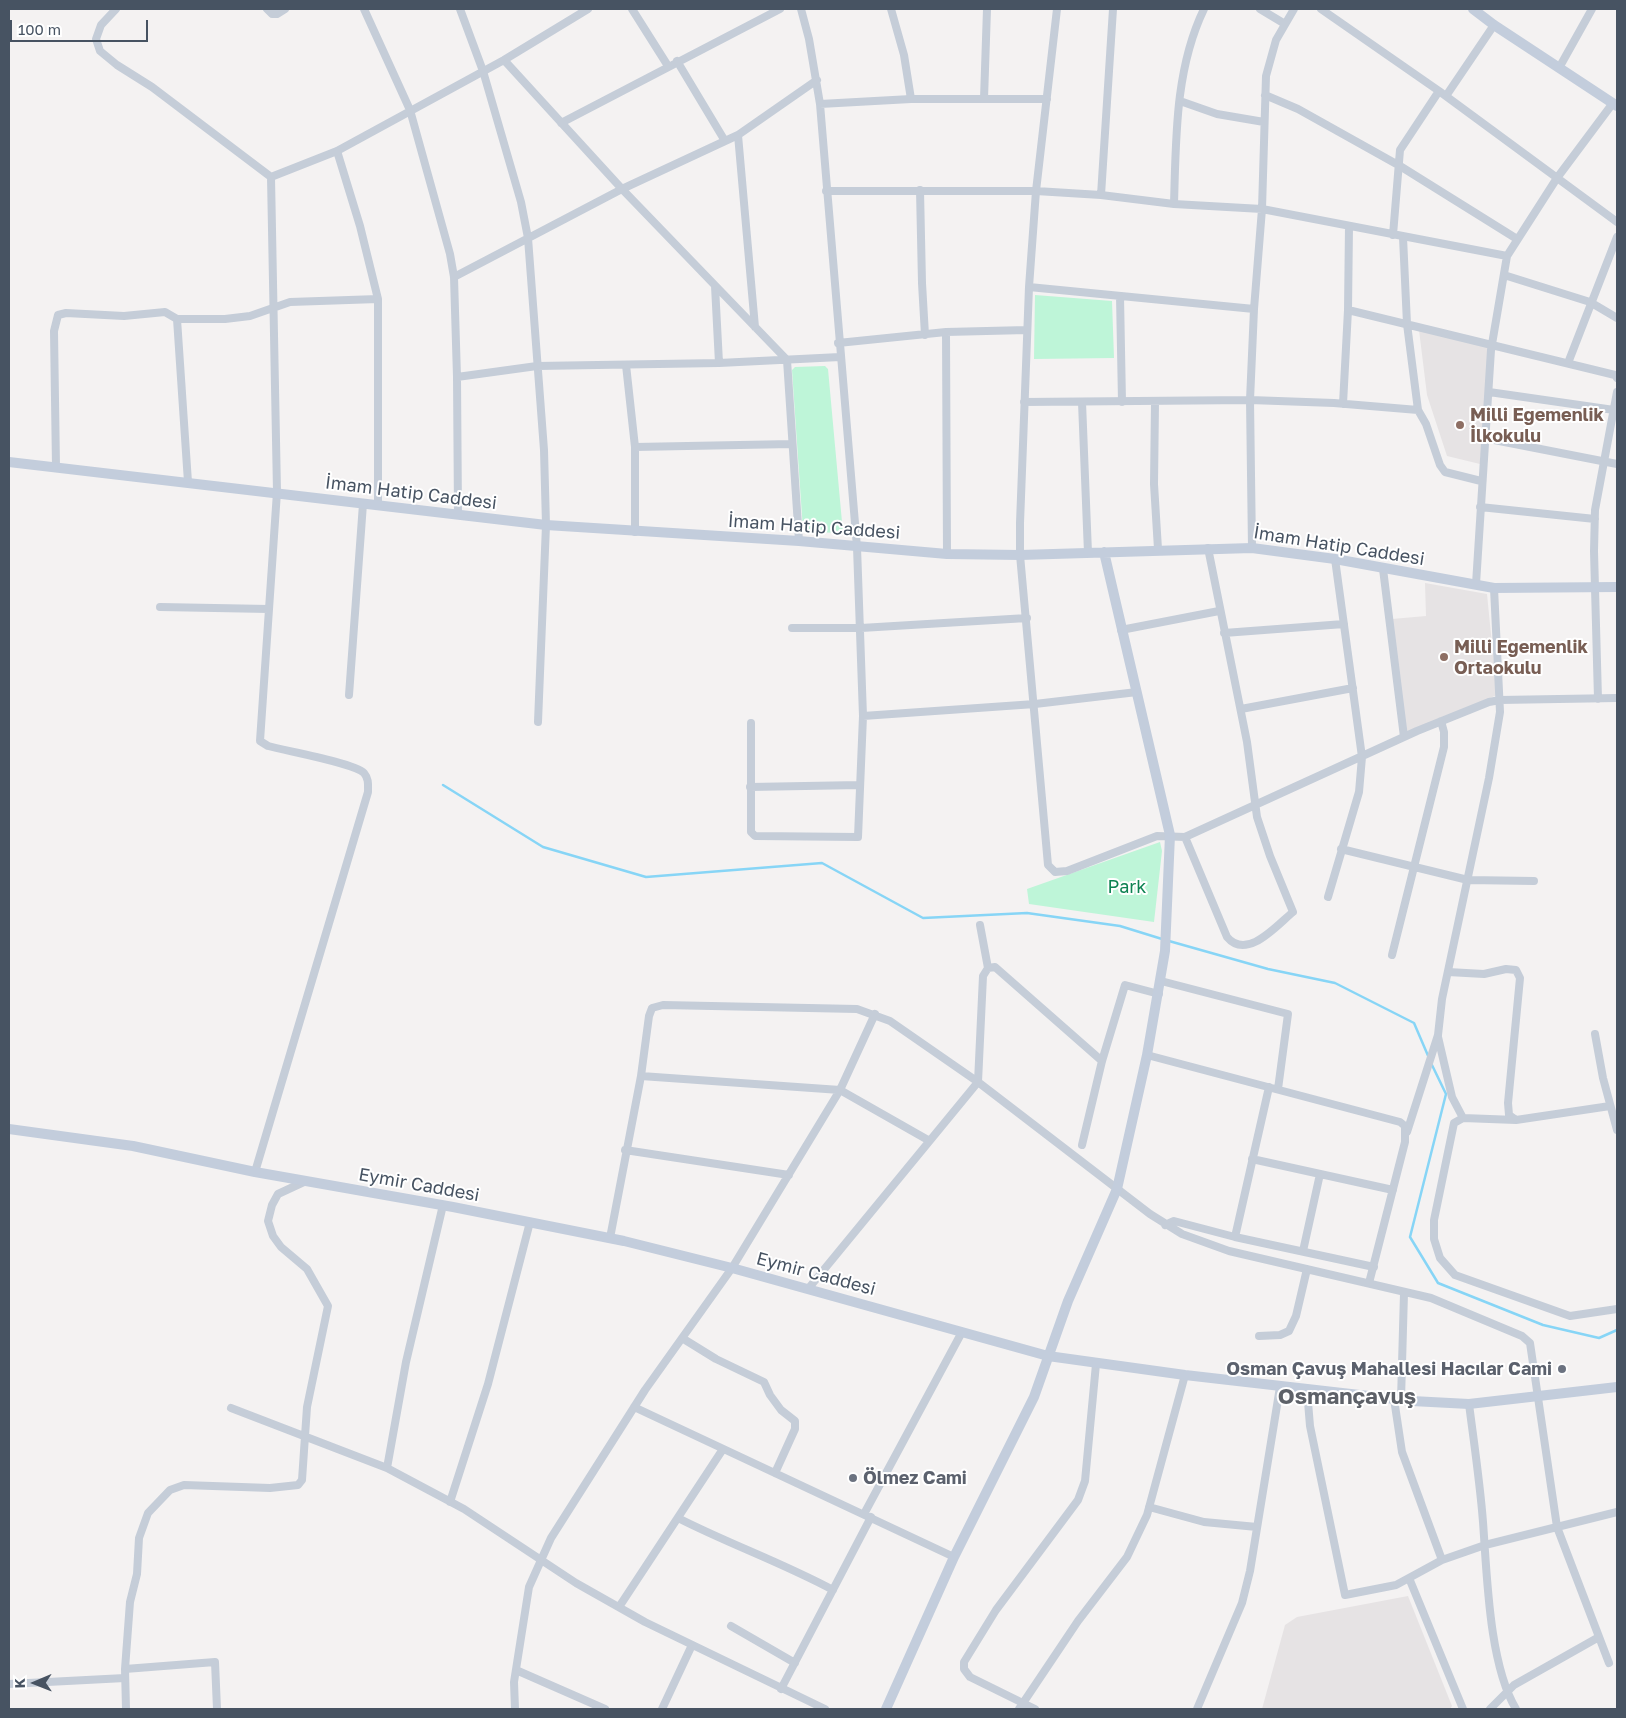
<!DOCTYPE html>
<html>
<head>
<meta charset="utf-8">
<style>
  body { margin:0 }
  #map { position:relative; width:1626px; height:1718px; overflow:hidden; background:#f4f2f2; font-family:"Golos Text",sans-serif }
  canvas { display:block }
  .frame { position:absolute; inset:0; border:10px solid #475362; pointer-events:none }
  .north { position:absolute; left:10px; top:1658px; width:50px; height:50px; -webkit-text-stroke:4px #fff; paint-order:stroke; rotate:269deg; font-size:14px; font-weight:700; line-height:20px; text-align:center; color:#475362 }
  .north::after { content:''; display:block; margin:auto; width:18px; height:22px; background:#475362; clip-path:polygon(50% 0,100% 100%,50% 72%,0 100%) }
  .scale { position:absolute; left:10px; top:20px; width:138px; height:22px; box-sizing:border-box; border:2px solid #475362; border-top:0; padding-left:6px; font-size:15px; line-height:18px; white-space:nowrap; color:#475362; -webkit-text-stroke:4px #fff; paint-order:stroke }
</style>
</head>
<body>
<div id="map">
<canvas width="1626" height="1718"></canvas>
<div class="frame"></div>
<div class="north">K</div>
<div class="scale">100 m</div>
</div>
<script>
const ctx = document.querySelector('canvas').getContext('2d');
ctx.lineJoin = 'round';
function fillPath(path, color) { ctx.fillStyle = color; ctx.fill(path, 'evenodd'); }
function stroke(path, color, width, dash) { ctx.strokeStyle = color; ctx.lineWidth = width; ctx.lineCap = dash ? 'butt' : 'round'; ctx.setLineDash(dash || []); ctx.stroke(path); }
function drawText(font, color, halo, rows, align = 'center') {
  ctx.font = font + ' "Golos Text",sans-serif'; ctx.lineWidth = 4; ctx.setLineDash([]); ctx.textBaseline = 'middle'; ctx.strokeStyle = halo; ctx.fillStyle = color; for (const [text, x, y, turn = 0] of rows) {
    ctx.save(); ctx.translate(x, y); ctx.rotate((+turn || 0) * Math.PI / 180); ctx.textAlign = isNaN(turn) ? turn : align; if (halo) ctx.strokeText(text, 0, 0); ctx.fillText(text, 0, 0); ctx.restore();
  }
}
fillPath(new Path2D(`
  M 1419,330 L 1491,346 L 1480,464 L 1447,456 L 1427,395 Z
  M 1425,583 L 1487,594 L 1497,695 L 1406,734 L 1392,619 L 1426,616 Z
  M 1408,1596 L 1452,1706 L 1450,1709 L 1262,1709 L 1285,1625 L 1297,1617 Z`), '#e6e3e4');
fillPath(new Path2D(`
  M 1035,295 L 1112,301 L 1114,358 L 1034,359 Z
  M 825,366 L 828,369 L 843,533 L 807,532 L 803,530 L 792,370 L 795,367 Z
  M 1160,842 L 1162,851 L 1154,922 L 1029,904 L 1027,889 Z`), '#bef5d8');
stroke(new Path2D(`
  M 443,785 L 543,847 L 646,877 L 822,863 L 923,918 L 1027,913 L 1120,926 L 1162,939
  M 1169,941 L 1268,969 L 1335,983 L 1414,1023 L 1429,1058
  M 1431,1063 L 1446,1094 L 1410,1237 L 1438,1283 L 1543,1325 L 1599,1338 L 1617,1330`), '#87d5f6', 2.5);
stroke(new Path2D(`
  M 116,9 L 101,25 L 96,39 L 100,51 L 117,65 L 152,87 L 271,177
  M 267,9 L 272,14 L 277,14 L 285,9
  M 364,9 L 410,110 L 450,254 L 454,277 L 457,377 L 458,515
  M 460,9 L 483,71 L 521,202 L 528,238 L 544,450 L 546,525 L 538,722
  M 632,9 L 668,66
  M 891,9 L 904,55 L 911,99
  M 1057,9 L 1036,191 L 1029,287 L 1020,523 L 1020,555 L 1048,865 L 1055,872 L 1067,871 L 1157,836 L 1185,837 L 1417,731 L 1489,702 L 1500,700 L 1617,698
  M 1260,9 L 1285,24
  M 1321,9 L 1439,91 L 1617,222
  M 504,60 L 622,189 L 787,360 L 799,541
  M 677,61 L 725,141
  M 1559,68 L 1592,9
  M 1265,95 L 1298,109 L 1400,166 L 1517,239
  M 1446,96 L 1494,25
  M 984,99 L 987,9
  M 1180,101 L 1217,114 L 1264,122
  M 820,104 L 911,99 L 1047,99
  M 561,123 L 780,9
  M 337,151 L 360,226 L 378,299 L 378,506
  M 271,177 L 337,151 L 504,60 L 588,9
  M 920,190 L 922,283 L 925,335
  M 826,191 L 1036,191 L 1101,195 L 1174,204 L 1262,209 L 1507,256
  M 1101,195 L 1113,9
  M 1174,204 C 1176,139 1175,69 1204,9
  M 1393,235 L 1400,150 L 1439,91
  M 1403,237 L 1407,324 L 1418,410
  M 1504,275 L 1590,302 L 1617,318
  M 454,277 L 622,189 L 738,135
  M 715,286 L 719,363
  M 1029,287 L 1254,309
  M 1120,296 L 1122,402
  M 1348,310 L 1615,375 L 1617,378
  M 177,319 L 188,482
  M 755,327 L 738,135 L 817,80
  M 946,332 L 947,554
  M 838,343 L 946,332 L 1027,330
  M 1568,363 L 1617,237
  M 626,365 L 635,447 L 635,532
  M 457,377 L 537,366 L 719,363 L 840,357
  M 1489,392 L 1614,410
  M 1024,402 L 1250,400 L 1334,403 L 1418,410 L 1426,424 L 1440,465 L 1445,472 L 1481,481
  M 1082,402 L 1088,553
  M 1155,403 L 1154,484 L 1158,549
  M 1343,404 L 1348,310 L 1349,226
  M 1484,438 L 1617,464
  M 635,447 L 792,444
  M 56,467 L 54,331 L 58,315 L 66,313 L 124,316 L 165,312 L 177,319 L 225,319 L 250,316 L 290,302 L 378,299
  M 1480,507 L 1595,519
  M 1252,548 L 1250,400 L 1254,309 L 1262,209 L 1266,76 L 1276,40 L 1294,9
  M 1383,569 L 1404,737
  M 1476,584 L 1491,350 L 1507,256 L 1557,178 L 1613,103
  M 160,607 L 269,609
  M 792,628 L 861,628 L 1027,618
  M 1121,630 L 1219,611
  M 1224,633 L 1344,624
  M 349,695 L 363,504
  M 1598,699 L 1594,551 L 1595,510 L 1617,392
  M 1241,709 L 1353,688
  M 863,716 L 1035,704 L 1137,692
  M 751,723 L 751,832 L 755,836 L 858,837 L 863,716 L 857,547 L 820,104 L 809,39 L 801,9
  M 750,787 L 860,785
  M 1185,837 L 1227,937 C 1247,961 1277,925 1293,912 L 1270,856 L 1257,817 L 1247,742 L 1208,548
  M 1341,849 L 1468,880 L 1534,881
  M 1328,897 L 1359,792 L 1362,757 L 1335,559
  M 980,925 L 988,968
  M 1392,955 L 1444,747 L 1444,732 L 1441,721
  M 1448,972 L 1484,974 L 1506,969 L 1516,970 L 1520,978 L 1508,1103 L 1509,1115 L 1516,1120 L 1610,1106
  M 1161,981 L 1288,1014 L 1278,1089
  M 1595,1034 L 1603,1078 L 1617,1130
  M 1438,1037 L 1452,1097 L 1463,1118 L 1516,1120
  M 1147,1055 L 1400,1122 L 1405,1126 L 1405,1142 L 1369,1283
  M 641,1076 L 840,1090 L 928,1140
  M 1463,1118 L 1454,1123 L 1434,1220 L 1434,1239 L 1440,1258 L 1455,1275 L 1570,1316 L 1617,1309
  M 1407,1132 L 1438,1035 L 1442,999 L 1489,778 L 1500,712 L 1494,588
  M 1082,1145 L 1102,1061 L 1125,985 L 1159,994
  M 625,1150 L 789,1175
  M 1252,1159 L 1393,1190
  M 255,1172 L 368,792 C 368,785 369,779 364,773 C 354,763 286,751 268,746 L 260,741 L 277,492 L 271,177
  M 1165,1225 L 1174,1221 L 1235,1237 L 1374,1267
  M 1235,1237 L 1269,1087
  M 610,1238 L 641,1076 L 649,1016 L 652,1008 L 663,1005 L 857,1009 L 890,1021 L 978,1082 L 1150,1214 L 1182,1234 L 1229,1251 L 1431,1298 L 1522,1336 L 1530,1343 L 1557,1527 L 1609,1663
  M 1303,1251 L 1320,1174
  M 808,1289 L 978,1082 L 983,976 L 988,968 L 995,967 L 1102,1061
  M 1259,1336 L 1280,1335 L 1289,1331 L 1296,1316 L 1307,1269
  M 682,1338 L 716,1359 L 764,1382 L 770,1395 L 781,1410 L 795,1421 L 795,1429 L 775,1473
  M 1307,1390 L 1310,1426 L 1345,1595 L 1396,1585 L 1442,1560 L 1485,1545 L 1617,1512
  M 1394,1399 L 1402,1452 L 1442,1560
  M 1401,1400 L 1404,1293
  M 1469,1404 C 1474,1443 1480,1483 1483,1522 C 1487,1575 1489,1664 1516,1709
  M 634,1407 L 954,1557
  M 231,1408 L 387,1468 L 464,1509 L 576,1583 L 645,1622 L 825,1709
  M 387,1468 L 406,1362 L 443,1205
  M 450,1502 L 488,1384 L 530,1222
  M 1149,1507 L 1204,1522 L 1257,1527
  M 864,1514 L 962,1332
  M 678,1518 C 729,1544 783,1563 833,1590
  M 1409,1578 L 1463,1709
  M 619,1607 L 723,1449
  M 731,1626 L 795,1663
  M 125,1669 L 215,1662 L 217,1709
  M 516,1670 L 605,1709
  M 9,1684 L 125,1678
  M 781,1689 L 871,1517
  M 126,1709 L 125,1669 L 130,1602 L 137,1574 L 139,1538 L 148,1513 L 170,1490 L 184,1485 L 270,1488 L 298,1485 L 302,1480 L 307,1407 L 328,1306 L 307,1269 L 281,1247 L 273,1236 L 268,1221 L 272,1205 L 278,1194 L 306,1181
  M 515,1709 L 514,1682 L 529,1587 L 551,1538 L 645,1390 L 732,1268 L 840,1090 L 875,1014
  M 662,1709 L 692,1645
  M 1019,1709 L 1078,1621 L 1127,1557 L 1147,1515 L 1185,1375
  M 1035,1709 L 970,1677 L 964,1669 L 964,1662 L 996,1610 L 1078,1500 L 1085,1481 L 1096,1364
  M 1197,1709 L 1242,1603 L 1250,1571 L 1280,1387
  M 1490,1709 L 1514,1685 L 1599,1637`), '#c5cdd8', 8);
stroke(new Path2D(`
  M 1473,9 L 1494,25 L 1617,106
  M 9,462 L 546,525 L 799,541 L 947,554 L 1020,555 L 1252,548 L 1335,559 L 1494,588 L 1617,587
  M 9,1129 L 133,1146 L 255,1172 L 453,1207 L 624,1241 L 732,1268 L 1048,1356 L 1185,1375 L 1412,1401 L 1469,1404 L 1617,1387
  M 886,1709 L 954,1557 L 1034,1397 L 1068,1301 L 1117,1189 L 1147,1055 L 1165,951 L 1170,835 L 1104,552`), '#c3cddc', 10);
for (const [x, y, r, color] of [
  [1460,425,5,"#8d6e63"],
  [1444,657,5,"#8d6e63"],
  [1562,1369,5,"#6b7280"],
  [853,1478,5,"#6b7280"]
]) { const dot = new Path2D(); dot.arc(x, y, r, 0, 2 * Math.PI); ctx.fillStyle = color; ctx.fill(dot); stroke(dot, '#fff', 2); }
drawText('bold 18px', '#785e54', '#fff', [
  ["Milli Egemenlik",1470,415],
  ["İlkokulu",1470,436],
  ["Milli Egemenlik",1454,647],
  ["Ortaokulu",1454,668]
], 'left');
drawText('18px', '#475362', '#fff', [
  ["İmam Hatip Caddesi",411,493,7],
  ["İmam Hatip Caddesi",814,527,4],
  ["İmam Hatip Caddesi",1339,546,9],
  ["Eymir Caddesi",419,1185,10],
  ["Eymir Caddesi",816,1274,15]
]);
drawText('18px', '#0e8252', '#fff', [
  ["Park",1127,887]
]);
drawText('bold 18px', '#5b616d', '#fff', [
  ["Osman Çavuş Mahallesi Hacılar Cami",1552,1369],
  ["Ölmez Cami",863,1478,"left"]
], 'right');
drawText('bold 22px', '#5d6168', '#fff', [
  ["Osmançavuş",1347,1397]
]);
</script>
</body>
</html>
